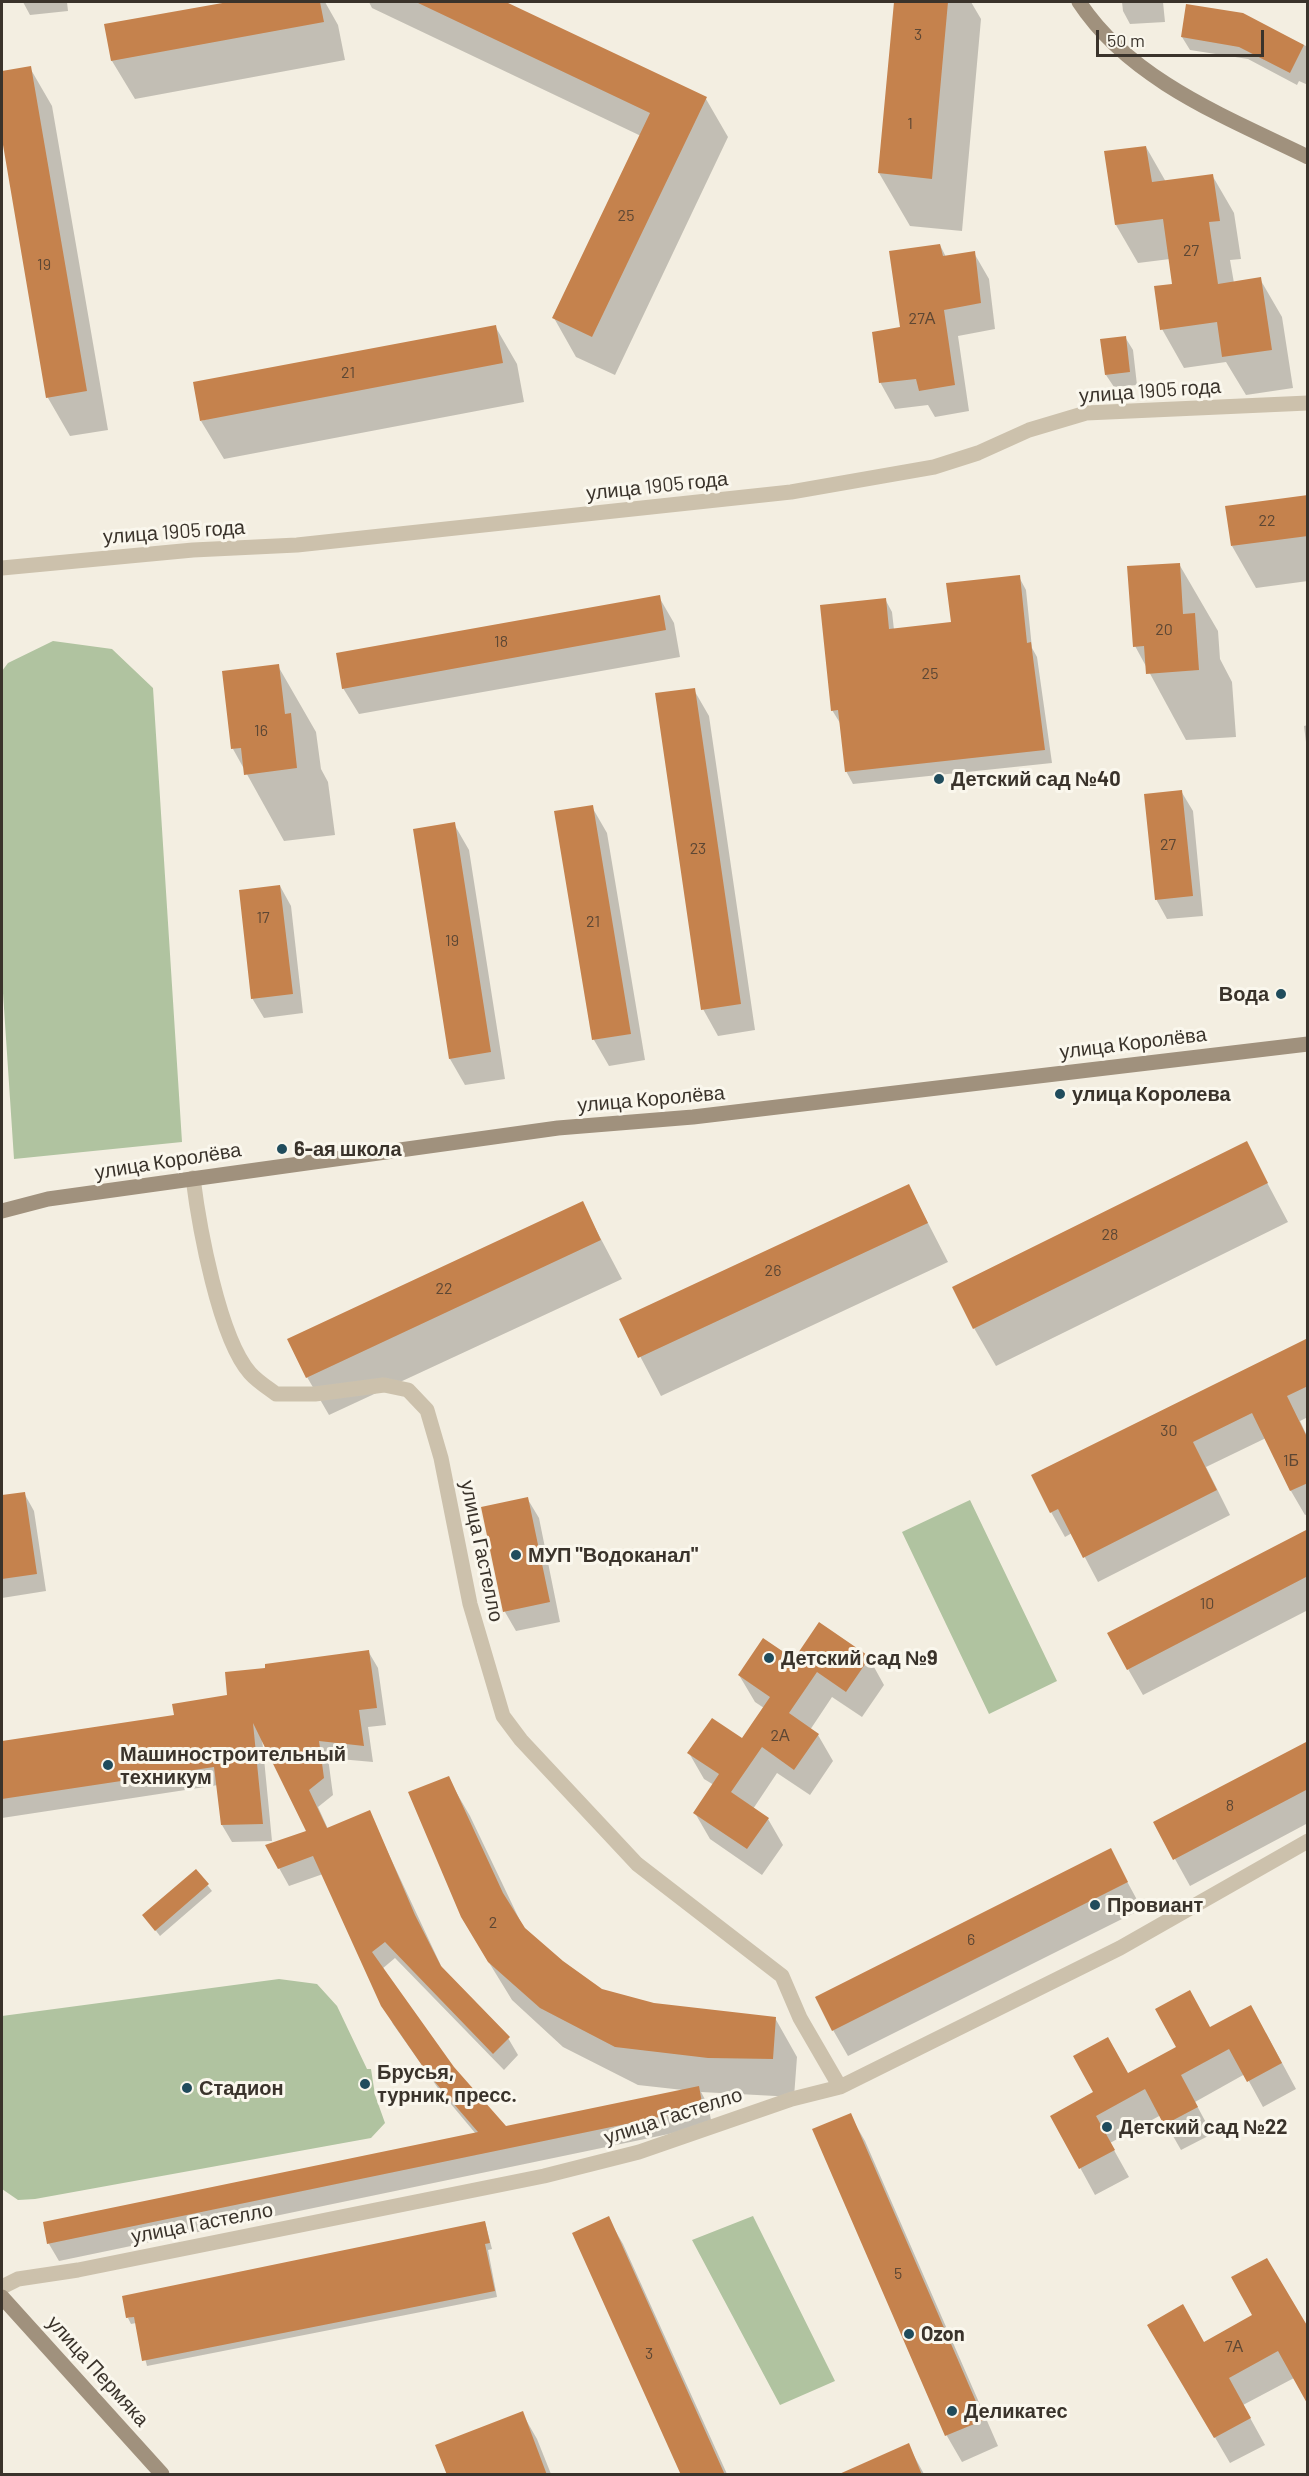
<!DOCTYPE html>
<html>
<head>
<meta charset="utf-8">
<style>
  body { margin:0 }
  #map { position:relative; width:1309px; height:2476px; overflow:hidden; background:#f3eee1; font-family:Barlow,sans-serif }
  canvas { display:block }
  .frame { position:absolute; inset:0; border:3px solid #3a332b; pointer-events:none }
  .scale { position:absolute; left:1096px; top:30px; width:168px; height:27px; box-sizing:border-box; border:3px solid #3a332b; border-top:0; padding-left:8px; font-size:18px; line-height:21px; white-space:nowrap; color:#3a332b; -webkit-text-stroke:4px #faf7ed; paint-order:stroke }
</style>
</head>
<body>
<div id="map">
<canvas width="1309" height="2476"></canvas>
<div class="frame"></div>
<div class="scale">50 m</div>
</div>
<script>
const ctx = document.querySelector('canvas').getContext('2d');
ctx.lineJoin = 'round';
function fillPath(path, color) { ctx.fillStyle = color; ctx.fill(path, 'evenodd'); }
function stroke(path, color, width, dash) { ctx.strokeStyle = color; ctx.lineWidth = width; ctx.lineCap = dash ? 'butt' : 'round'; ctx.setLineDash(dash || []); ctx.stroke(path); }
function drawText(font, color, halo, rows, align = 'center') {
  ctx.font = font + ' Barlow,sans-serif'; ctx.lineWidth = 6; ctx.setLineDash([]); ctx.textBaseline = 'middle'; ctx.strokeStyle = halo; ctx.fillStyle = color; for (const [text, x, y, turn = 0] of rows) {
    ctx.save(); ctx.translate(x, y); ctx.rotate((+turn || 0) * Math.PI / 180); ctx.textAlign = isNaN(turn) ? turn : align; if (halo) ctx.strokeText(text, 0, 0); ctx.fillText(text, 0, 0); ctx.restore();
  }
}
fillPath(new Path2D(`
  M 53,641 L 112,649 L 153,688 L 182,1142 L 14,1159 L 2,978 L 2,671 L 8,663 Z
  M 970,1500 L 1057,1681 L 989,1714 L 902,1532 Z
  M 279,1979 L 317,1984 L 337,2006 L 367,2069 L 371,2069 L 375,2095 L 385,2123 L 371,2138 L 35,2199 L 18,2200 L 2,2189 L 2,2016 Z
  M 753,2216 L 835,2381 L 780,2405 L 692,2240 Z`), '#b0c3a0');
fillPath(new Path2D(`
  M 23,2 L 67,2 L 68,11 L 30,15 Z
  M 236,2 L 325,2 L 338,25 L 345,60 L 135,99 L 112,61 L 106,25 Z
  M 369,2 L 503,2 L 706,99 L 728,137 L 615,375 L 576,357 L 554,318 L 641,136 L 372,8 Z
  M 895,2 L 971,2 L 981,19 L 962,231 L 910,226 L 879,173 Z
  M 1122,2 L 1163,2 L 1165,22 L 1130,24 L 1123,11 Z
  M 1243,15 L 1308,47 L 1308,85 L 1299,81 L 1297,85 L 1248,59 L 1190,50 L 1182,37 Z
  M 30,68 L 52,106 L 108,430 L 70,436 L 48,398 L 2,130 L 2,73 Z
  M 1146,147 L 1166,182 L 1212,175 L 1234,213 L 1241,259 L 1230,260 L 1234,283 L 1260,279 L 1282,317 L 1293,388 L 1246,395 L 1226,362 L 1184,368 L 1162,329 L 1174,285 L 1170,259 L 1138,263 L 1116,225 L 1106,153 Z
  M 940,245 L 946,257 L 974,253 L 989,279 L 995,329 L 958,336 L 969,411 L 935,417 L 928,405 L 895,409 L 880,382 Z
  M 495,326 L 517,364 L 524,402 L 224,459 L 201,421 Z
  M 1125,337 L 1133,350 L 1137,385 L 1114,387 L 1106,375 Z
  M 1308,497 L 1308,581 L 1256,588 L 1232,546 Z
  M 1179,564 L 1218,631 L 1220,659 L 1232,682 L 1236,737 L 1186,740 L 1135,646 Z
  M 1019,577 L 1026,590 L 1032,648 L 1037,657 L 1052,763 L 853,784 L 846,771 L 840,723 L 832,710 L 885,599 L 892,612 L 894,630 L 952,623 Z
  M 659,597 L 674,623 L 680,657 L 359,714 L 343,688 Z
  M 278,666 L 316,732 L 321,769 L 328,782 L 335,835 L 284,841 L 233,749 Z
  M 694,690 L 709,716 L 755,1030 L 718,1036 L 703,1009 Z
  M 1308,725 L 1308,758 L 1304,726 Z
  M 1181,791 L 1193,811 L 1203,916 L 1167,919 L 1156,899 Z
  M 592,807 L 607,833 L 645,1060 L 609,1066 L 594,1040 Z
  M 454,824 L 469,850 L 505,1079 L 465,1085 L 450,1059 Z
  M 280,886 L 291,906 L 303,1013 L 264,1018 L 252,998 Z
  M 1246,1143 L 1288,1222 L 996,1366 L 974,1328 Z
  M 909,1186 L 948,1262 L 661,1396 L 621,1320 Z
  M 582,1203 L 622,1279 L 329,1415 L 307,1377 Z
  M 1308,1340 L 1308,1417 L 1300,1421 L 1308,1438 L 1308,1514 L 1305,1515 L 1291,1491 L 1266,1438 L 1206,1467 L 1230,1515 L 1098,1582 L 1072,1533 L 1065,1537 L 1051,1512 Z
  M 24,1493 L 34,1511 L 46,1591 L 2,1598 L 2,1497 Z
  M 527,1498 L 539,1518 L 560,1622 L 516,1631 L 505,1612 Z
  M 1308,1531 L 1308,1610 L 1143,1695 L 1128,1669 Z
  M 368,1651 L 378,1668 L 386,1725 L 368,1727 L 373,1762 L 328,1758 L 333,1795 L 318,1807 L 328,1829 L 369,1812 L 443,1970 L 508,2038 L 518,2055 L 504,2070 L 395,1958 L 382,1969 L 453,2067 L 505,2128 L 683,2090 L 638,2085 L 563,2047 L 512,2000 L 485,1956 L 448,1778 L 470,1816 L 524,1929 L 562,1962 L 601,1990 L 653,2004 L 775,2018 L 797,2057 L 794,2097 L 701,2092 L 708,2105 L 712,2125 L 59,2261 L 49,2244 L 45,2224 L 476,2134 L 440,2091 L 393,2024 L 323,1874 L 289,1886 L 279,1868 L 308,1832 L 262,1738 L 272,1841 L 232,1842 L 222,1825 L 218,1785 L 2,1818 L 2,1742 L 175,1716 L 229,1696 L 267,1669 Z
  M 869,1658 L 884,1685 L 862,1717 L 832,1697 L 810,1730 L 818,1735 L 833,1761 L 810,1795 L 777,1773 L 753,1809 L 768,1819 L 783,1845 L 762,1875 L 710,1839 L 695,1813 L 714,1785 L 704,1779 L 689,1753 L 742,1740 L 764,1708 L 755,1702 L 739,1675 L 794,1661 Z
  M 1308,1742 L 1308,1823 L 1190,1886 L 1155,1823 Z
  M 1110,1850 L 1142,1909 L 848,2056 L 833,2030 Z
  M 196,1871 L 212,1891 L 160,1936 L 144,1915 Z
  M 1210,2029 L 1266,2033 L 1296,2089 L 1263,2107 L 1245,2074 L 1195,2102 L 1212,2134 L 1181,2150 L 1161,2115 L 1110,2143 L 1129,2177 L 1095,2195 L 1052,2116 Z
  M 850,2115 L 865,2141 L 998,2446 L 962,2462 L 947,2436 L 814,2130 Z
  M 608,2218 L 623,2244 L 727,2474 L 682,2474 Z
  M 485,2222 L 492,2249 L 488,2250 L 497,2297 L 147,2366 L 136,2323 L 131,2324 L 128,2318 Z
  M 1266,2260 L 1294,2378 L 1243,2405 L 1265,2445 L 1230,2463 L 1149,2325 L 1204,2343 L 1254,2316 Z
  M 522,2413 L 537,2439 L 551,2474 L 449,2474 Z
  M 908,2445 L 924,2474 L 841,2474 Z`), '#0003');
fillPath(new Path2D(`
  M 228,2 L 320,2 L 324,22 L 111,61 L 104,24 Z
  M 416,2 L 506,2 L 707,97 L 592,337 L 552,318 L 650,113 Z
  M 894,2 L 948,2 L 932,179 L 878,173 Z
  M 1186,4 L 1243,13 L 1304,45 L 1290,73 L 1239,47 L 1181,37 Z
  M 31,66 L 87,391 L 46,398 L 2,139 L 2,71 Z
  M 1146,146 L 1152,182 L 1213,174 L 1220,221 L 1209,222 L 1218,284 L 1261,277 L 1272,350 L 1222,357 L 1217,322 L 1160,330 L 1154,286 L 1172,284 L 1163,219 L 1115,225 L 1104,151 Z
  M 940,244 L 943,256 L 975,251 L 981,303 L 944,310 L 955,385 L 919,391 L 916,379 L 879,383 L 872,332 L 900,327 L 889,251 Z
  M 496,325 L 503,363 L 200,421 L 193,382 Z
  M 1126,336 L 1130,372 L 1105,375 L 1100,339 Z
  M 1308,495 L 1308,536 L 1231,546 L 1225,506 Z
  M 1180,563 L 1183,614 L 1195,613 L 1199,670 L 1146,674 L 1144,646 L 1133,647 L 1127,566 Z
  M 1020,575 L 1027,643 L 1031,642 L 1045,750 L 845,772 L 838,710 L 831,711 L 820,605 L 886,598 L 889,629 L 951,622 L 946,583 Z
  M 660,595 L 666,630 L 342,689 L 336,653 Z
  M 279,664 L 285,714 L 291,713 L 297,768 L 244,775 L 241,748 L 231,749 L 222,671 Z
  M 695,688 L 741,1004 L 701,1010 L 655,693 Z
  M 1182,790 L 1193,896 L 1155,900 L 1144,794 Z
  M 593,805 L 631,1034 L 592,1040 L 554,811 Z
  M 455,822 L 491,1052 L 449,1059 L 413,829 Z
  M 280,885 L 293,994 L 251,999 L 239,890 Z
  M 1247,1141 L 1268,1183 L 973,1329 L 952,1287 Z
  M 909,1184 L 928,1223 L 638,1358 L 619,1319 Z
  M 583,1201 L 601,1240 L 306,1378 L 287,1339 Z
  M 1308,1338 L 1308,1386 L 1287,1396 L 1308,1439 L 1308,1483 L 1290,1491 L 1252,1413 L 1193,1442 L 1217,1490 L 1083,1558 L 1058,1509 L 1050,1513 L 1031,1475 Z
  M 25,1492 L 37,1574 L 2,1579 L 2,1495 Z
  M 528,1497 L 550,1602 L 503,1612 L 481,1507 Z
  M 1308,1529 L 1308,1576 L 1127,1670 L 1107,1633 Z
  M 819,1622 L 870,1657 L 846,1692 L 817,1672 L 789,1713 L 819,1734 L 794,1770 L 762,1747 L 731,1792 L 769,1818 L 747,1849 L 693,1813 L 719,1774 L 687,1753 L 712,1718 L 742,1738 L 770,1697 L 738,1675 L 763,1638 L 794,1659 Z
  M 369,1650 L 377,1708 L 359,1710 L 364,1746 L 319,1741 L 324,1778 L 309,1790 L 327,1828 L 370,1810 L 415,1915 L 441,1966 L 510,2037 L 493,2054 L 385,1942 L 372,1952 L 454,2067 L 506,2126 L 699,2086 L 703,2108 L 47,2244 L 43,2222 L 478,2132 L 428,2074 L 381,2006 L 313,1856 L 278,1869 L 265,1845 L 306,1831 L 253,1723 L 263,1824 L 221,1825 L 214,1767 L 2,1799 L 2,1741 L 174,1715 L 172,1704 L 227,1695 L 225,1672 L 265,1668 L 265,1664 Z
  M 1308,1741 L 1308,1789 L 1173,1860 L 1153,1822 Z
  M 449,1776 L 503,1893 L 525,1928 L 563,1961 L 602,1989 L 654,2003 L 776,2017 L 773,2059 L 708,2058 L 615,2047 L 540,2008 L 488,1962 L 461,1917 L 408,1792 Z
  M 1111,1848 L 1128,1882 L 832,2031 L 815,1997 Z
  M 196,1869 L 209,1884 L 155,1931 L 142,1915 Z
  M 1190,1990 L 1210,2027 L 1251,2005 L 1282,2063 L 1247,2082 L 1229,2049 L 1181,2075 L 1198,2107 L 1164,2125 L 1145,2089 L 1096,2116 L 1115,2150 L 1079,2169 L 1050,2116 L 1093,2092 L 1073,2056 L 1108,2037 L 1128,2073 L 1176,2047 L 1155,2009 Z
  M 851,2113 L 984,2420 L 945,2436 L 812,2129 Z
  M 609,2216 L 725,2475 L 681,2475 L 572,2233 Z
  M 485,2221 L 490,2243 L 485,2244 L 495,2291 L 142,2361 L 134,2317 L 126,2318 L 122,2296 Z
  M 1267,2258 L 1308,2327 L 1308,2405 L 1278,2351 L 1229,2378 L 1251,2418 L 1214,2438 L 1147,2325 L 1183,2304 L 1204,2342 L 1252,2315 L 1231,2277 Z
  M 523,2411 L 547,2475 L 447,2475 L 435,2445 Z
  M 909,2443 L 922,2475 L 837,2475 Z`), '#c5824d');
stroke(new Path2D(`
  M 2,568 L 193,550 L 297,545 L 791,492 L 934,467 L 978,453 L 1029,430 L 1086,413 L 1308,403
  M 193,1178 C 199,1226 219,1338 250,1373 C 257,1381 268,1388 276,1394 L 315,1394 L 384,1385 L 408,1390 L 427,1410 L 441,1458 L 470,1604 L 503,1716 L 521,1740 L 637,1864 L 782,1976 L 800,2018 L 840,2087
  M 2,2287 L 18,2279 L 78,2270 L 544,2176 L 639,2152 L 792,2099 L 840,2087 L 1120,1948 L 1308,1841`), '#ccc1ac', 15);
stroke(new Path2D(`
  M 1079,2 C 1130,80 1226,117 1308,157
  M 2,1211 L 48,1199 L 558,1128 L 693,1117 L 1308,1044
  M 2,2297 L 162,2474`), '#a0917d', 15);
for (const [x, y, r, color] of [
  [939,779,6,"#204c5c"],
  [1281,994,6,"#204c5c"],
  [1060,1094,6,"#204c5c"],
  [282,1149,6,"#204c5c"],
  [516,1555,6,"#204c5c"],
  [769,1658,6,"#204c5c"],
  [108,1765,6,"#204c5c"],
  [1095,1905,6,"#204c5c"],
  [365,2084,6,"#204c5c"],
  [187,2088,6,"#204c5c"],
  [1107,2127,6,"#204c5c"],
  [909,2334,6,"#204c5c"],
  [952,2411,6,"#204c5c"]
]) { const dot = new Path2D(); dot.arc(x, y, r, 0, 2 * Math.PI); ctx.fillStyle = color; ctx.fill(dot); stroke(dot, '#faf7ed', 2); }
drawText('16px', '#5d4734', null, [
  ["3",918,35],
  ["1",910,124],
  ["25",626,216],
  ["27",1191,251],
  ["19",44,265],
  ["27А",922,319],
  ["21",348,373],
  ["22",1267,521],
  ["20",1164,630],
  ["18",501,642],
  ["25",930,674],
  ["16",261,731],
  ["27",1168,845],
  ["23",698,849],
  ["17",263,918],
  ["21",593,922],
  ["19",452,941],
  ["28",1110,1235],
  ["26",773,1271],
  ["22",444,1289],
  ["30",1169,1431],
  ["1Б",1291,1461],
  ["10",1207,1604],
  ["2А",780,1736],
  ["8",1230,1806],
  ["2",493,1923],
  ["6",971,1940],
  ["5",898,2274],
  ["7А",1234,2347],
  ["3",649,2354]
]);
drawText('20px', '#3a332b', '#faf7ed', [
  ["улица 1905 года",1150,391,-4],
  ["улица 1905 года",657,486,-6],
  ["улица 1905 года",174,532,-4],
  ["улица Королёва",1133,1043,-7],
  ["улица Королёва",651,1099,-5],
  ["улица Королёва",168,1161,-9],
  ["улица Гастелло",482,1551,78],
  ["улица Гастелло",673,2116,-18],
  ["улица Гастелло",202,2223,-11],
  ["улица Пермяка",98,2371,48]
]);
drawText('bold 20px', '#3a332b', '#faf7ed', [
  ["Детский сад №40",951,779],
  ["Вода",1269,994,"right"],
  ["улица Королева",1072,1094],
  ["6-ая школа",294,1149],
  ["МУП \"Водоканал\"",528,1555],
  ["Детский сад №9",781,1658],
  ["Машиностроительный",120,1754],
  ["техникум",120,1777],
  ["Провиант",1107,1905],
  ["Брусья,",377,2072],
  ["турник, пресс.",377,2095],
  ["Стадион",199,2088],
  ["Детский сад №22",1119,2127],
  ["Ozon",921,2334],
  ["Деликатес",964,2411]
], 'left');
</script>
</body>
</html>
